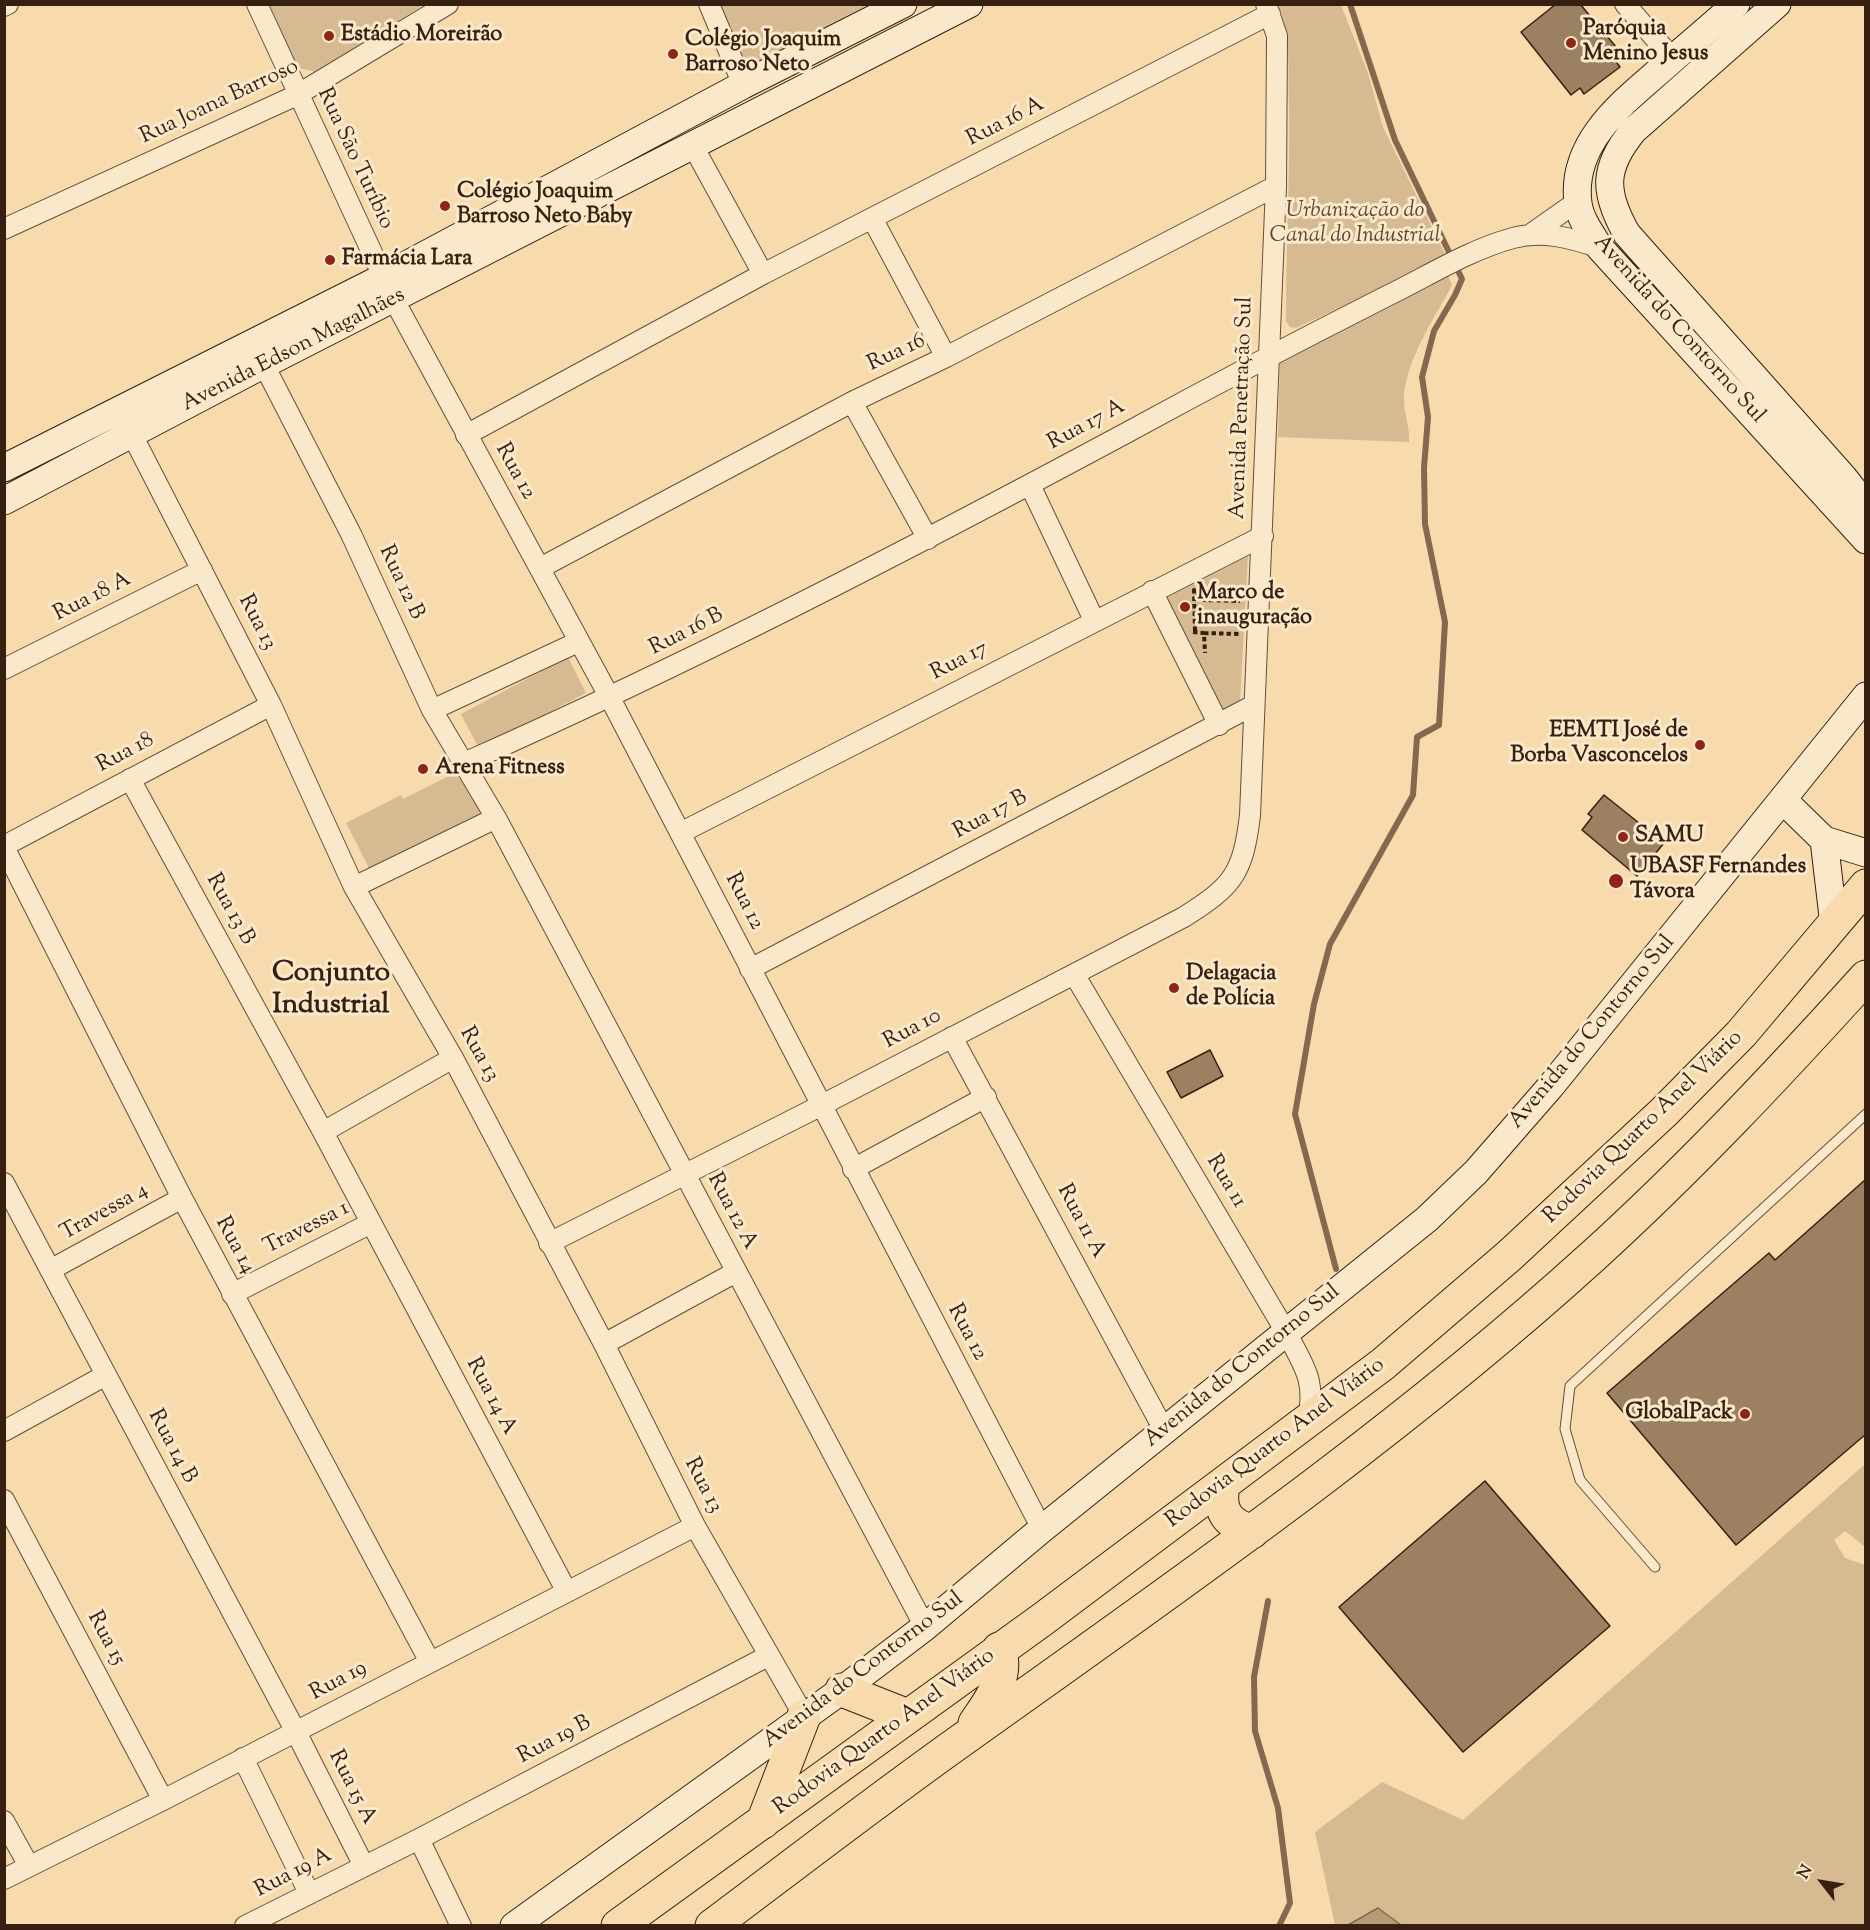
<!DOCTYPE html>
<html>
<head>
<meta charset="utf-8">
<style>
  body { margin:0 }
  #map { position:relative; width:1870px; height:1930px; overflow:hidden; background:#f7dbad; font-family:"Sorts Mill Goudy",serif }
  canvas { display:block }
  .frame { position:absolute; inset:0; border:6px solid #371f11; pointer-events:none }
  .north { position:absolute; left:1792px; top:1852px; width:60px; height:60px; -webkit-text-stroke:4px #fae8ca; paint-order:stroke; rotate:301deg; font-size:16px; font-weight:700; line-height:24px; text-align:center; color:#371f11 }
  .north::after { content:''; display:block; margin:auto; width:21px; height:27px; background:#371f11; clip-path:polygon(50% 0,100% 100%,50% 72%,0 100%) }
</style>
</head>
<body>
<div id="map">
<canvas width="1870" height="1930"></canvas>
<div class="frame"></div>
<div class="north">N</div>
</div>
<script>
const ctx = document.querySelector('canvas').getContext('2d');
ctx.lineJoin = 'round';
function fillPath(path, color) { ctx.fillStyle = color; ctx.fill(path, 'evenodd'); }
function stroke(path, color, width, dash) { ctx.strokeStyle = color; ctx.lineWidth = width; ctx.lineCap = dash ? 'butt' : 'round'; ctx.setLineDash(dash || []); ctx.stroke(path); }
function drawText(font, color, halo, rows, align = 'center') {
  ctx.font = font + ' "Sorts Mill Goudy",serif'; ctx.lineWidth = 6; ctx.setLineDash([]); ctx.textBaseline = 'middle'; ctx.strokeStyle = halo; ctx.fillStyle = color; for (const [text, x, y, turn = 0] of rows) {
    ctx.save(); ctx.translate(x, y); ctx.rotate((+turn || 0) * Math.PI / 180); ctx.textAlign = isNaN(turn) ? turn : align; if (halo) ctx.strokeText(text, 0, 0); ctx.fillText(text, 0, 0); ctx.restore();
  }
}
fillPath(new Path2D(`
  M 270,5 L 424,5 L 316,72 L 298,68 Z
  M 720,5 L 879,5 L 757,68 L 745,63 Z
  M 1278,5 L 1341,5 L 1368,73 L 1383,127 L 1447,258 L 1296,328 L 1290,327 L 1286,321 C 1286,249 1290,177 1289,105 C 1288,72 1291,35 1278,5 Z
  M 1447,273 L 1452,285 C 1435,318 1407,357 1404,396 C 1403,412 1410,426 1409,442 L 1278,437 L 1280,360 Z
  M 1248,556 L 1240,702 L 1221,710 L 1163,599 Z
  M 568,657 L 586,693 L 479,749 L 461,714 Z
  M 463,769 L 485,813 L 371,872 L 346,823 L 401,795 L 403,799 Z
  M 1865,1464 L 1865,1547 L 1845,1531 L 1834,1540 L 1845,1558 L 1865,1565 L 1865,1925 L 1401,1926 L 1378,1908 L 1348,1925 L 1335,1925 L 1315,1832 L 1382,1782 L 1463,1820 Z`), '#d6bb92');
const water = new Path2D(`
  M 1378,1908 L 1401,1925 L 1348,1925 Z`);
fillPath(water, '#b69b78');
stroke(water, '#83694f', 1.5);
stroke(new Path2D(`
  M 1336,1269 L 1295,1114 L 1314,1004 L 1330,944 L 1413,795 L 1417,737 L 1439,725 L 1445,622 L 1425,524 L 1424,468 L 1428,417 L 1422,377 L 1434,331 L 1455,295 L 1462,279 L 1395,140 L 1350,4
  M 1268,1601 L 1254,1677 L 1255,1731 L 1278,1808 L 1290,1903 L 1279,1926`), '#83694f', 6);
const building = new Path2D(`
  M 1556,4 L 1580,4 L 1622,54 L 1614,59 L 1620,67 L 1584,94 L 1580,88 L 1571,95 L 1521,32 Z
  M 1604,795 L 1664,843 L 1637,876 L 1582,830 L 1592,817 L 1588,814 Z
  M 1210,1050 L 1223,1076 L 1181,1098 L 1167,1072 Z
  M 1866,1179 L 1866,1434 L 1736,1545 L 1607,1393 L 1769,1253 L 1775,1260 Z
  M 1485,1481 L 1610,1626 L 1463,1752 L 1339,1607 Z`);
fillPath(building, '#9b8162');
stroke(building, '#371f11', 1.5);
const lane = new Path2D(`
  M 1655,1567 L 1580,1480 L 1565,1429 L 1570,1386 L 1866,1114`);
const street = new Path2D(`
  M 257,4 L 394,300 L 610,698 L 1042,1529
  M 709,4 L 743,85
  M 1625,4 L 1673,59
  M 4,6 L 8,4
  M 693,146 L 763,274
  M 872,218 L 946,357
  M 4,229 L 297,95 L 448,4
  M 1531,234 L 1578,201
  M 264,365 L 351,534 L 432,710 L 496,818 L 925,1627
  M 852,402 L 928,539
  M 126,423 L 271,705 L 354,887 L 453,1058 L 604,1344 L 695,1526 L 804,1716
  M 466,435 L 763,274 L 1270,14
  M 1030,485 L 1094,620
  M 540,568 L 852,402 L 946,357 L 1276,186
  M 1152,591 L 1219,725
  M 4,669 L 202,570
  M 432,710 L 578,642
  M 464,763 C 690,663 910,549 1128,432 C 1214,385 1300,340 1387,296 C 1428,276 1469,250 1513,238 C 1542,230 1572,238 1600,248
  M 130,779 L 323,1132 L 567,1592
  M 680,833 L 1263,536
  M 4,846 L 271,705
  M 4,847 L 182,1198 L 430,1662
  M 354,887 L 496,818
  M 750,969 L 1254,705
  M 1074,974 L 1286,1332 C 1305,1368 1316,1380 1308,1421
  M 952,1037 L 1164,1430
  M 323,1132 L 453,1058
  M 853,1169 L 986,1097
  M 4,1183 L 296,1732 L 364,1866
  M 549,1243 L 820,1106 L 1184,917 C 1233,886 1243,874 1250,815 L 1276,186 L 1277,36 L 1266,4
  M 50,1270 L 182,1198
  M 232,1294 L 371,1223
  M 604,1344 L 736,1272
  M 4,1431 L 106,1375
  M 4,1500 L 163,1800
  M 243,1758 L 309,1893
  M 4,1821 L 29,1866
  M 419,1839 L 461,1926
  M 4,1879 L 163,1800 L 695,1526
  M 245,1926 L 419,1839 L 768,1656`);
const secondary = new Path2D(`
  M 1736,4 C 1713,25 1689,45 1666,65 C 1625,101 1570,141 1578,203 C 1580,219 1591,234 1600,248 L 1866,540
  M 1777,4 L 1633,131 C 1603,168 1603,192 1627,234 L 1844,478 L 1866,506
  M 4,468 L 382,278 L 743,85 L 903,4
  M 4,501 L 251,371 L 969,4
  M 1784,801 L 1824,840 L 1866,853
  M 1824,840 L 1834,925
  M 514,1926 L 842,1690 L 925,1627 L 1042,1529 L 1427,1219 L 1476,1172 L 1551,1086 L 1866,696`);
const highway = new Path2D(`
  M 1223,1485 C 1218,1512 1227,1523 1252,1532
  M 842,1690 L 908,1716
  M 975,1723 C 990,1701 1009,1677 999,1649
  M 763,1822 L 804,1716
  M 618,1926 L 1043,1619 L 1383,1364 L 1509,1256 L 1664,1112 L 1741,1034 L 1866,886
  M 712,1926 C 796,1863 880,1798 966,1737 C 1180,1584 1397,1434 1592,1257 C 1689,1169 1778,1074 1866,977`);
stroke(lane, '#674e38', 11);
stroke(street, '#674e38', 22);
stroke(secondary, '#371f11', 29);
stroke(highway, '#371f11', 35);
stroke(new Path2D(`
  M 1195,631 L 1194,590 L 1204,600 L 1240,601
  M 1193,632 L 1204,633 L 1205,653
  M 1204,633 L 1239,634`), '#371f11', 4, [4.5, 3]);
stroke(lane, '#fae8ca', 9);
stroke(street, '#fae8ca', 20);
stroke(secondary, '#fae8ca', 27);
stroke(highway, '#f7dbad', 33);
for (const [x, y, r, color] of [
  [329,36,6,"#8f2418"],
  [1571,43,6,"#8f2418"],
  [673,54,6,"#8f2418"],
  [445,206,6,"#8f2418"],
  [330,260,6,"#8f2418"],
  [1185,607,6,"#8f2418"],
  [1700,745,6,"#8f2418"],
  [423,769,6,"#8f2418"],
  [1623,837,6,"#8f2418"],
  [1616,881,8,"#8f2418"],
  [1174,988,6,"#8f2418"],
  [1745,1414,6,"#8f2418"]
]) { const dot = new Path2D(); dot.arc(x, y, r, 0, 2 * Math.PI); ctx.fillStyle = color; ctx.fill(dot); stroke(dot, '#fae8ca', 2); }
drawText('bold 22px', '#371f11', '#fae8ca', [
  ["Paróquia",1583,30],
  ["Menino Jesus",1583,55],
  ["Estádio Moreirão",341,36],
  ["Colégio Joaquim",685,41],
  ["Barroso Neto",685,66],
  ["Colégio Joaquim",457,193],
  ["Barroso Neto Baby",457,218],
  ["Farmácia Lara",342,260],
  ["Marco de",1197,594],
  ["inauguração",1197,619],
  ["EEMTI José de",1688,732,"right"],
  ["Borba Vasconcelos",1688,757,"right"],
  ["Arena Fitness",435,769],
  ["SAMU",1635,837],
  ["UBASF Fernandes",1630,868],
  ["Távora",1630,893],
  ["Delagacia",1186,975],
  ["de Polícia",1186,1000],
  ["GlobalPack",1733,1414,"right"]
], 'left');
drawText('22px', '#371f11', '#fae8ca', [
  ["Rua Joana Barroso",220,103,-25],
  ["Rua 16 A",1006,123,-27],
  ["Rua São Turíbio",354,159,65],
  ["Avenida do Contorno Sul",1678,330,48],
  ["Avenida Edson Magalhães",294,351,-27],
  ["Rua 16",897,354,-25],
  ["Avenida Penetração Sul",1243,408,-88],
  ["Rua 17 A",1087,426,-28],
  ["Rua 12",514,472,61],
  ["Rua 12 B",400,583,65],
  ["Rua 18 A",93,598,-27],
  ["Rua 13",256,623,63],
  ["Rua 16 B",687,633,-27],
  ["Rua 17",960,662,-27],
  ["Rua 18",126,754,-28],
  ["Rua 17 B",991,816,-28],
  ["Rua 12",743,902,63],
  ["Rua 13 B",229,910,61],
  ["Rua 10",913,1030,-28],
  ["Avenida do Contorno Sul",1593,1033,-50],
  ["Rua 13",478,1055,61],
  ["Rodovia Quarto Anel Viário",1644,1128,-44],
  ["Rua 11",1225,1182,59],
  ["Rua 12 A",731,1212,62],
  ["Travessa 4",105,1213,-29],
  ["Rua 11 A",1080,1222,62],
  ["Travessa 1",307,1229,-27],
  ["Rua 14",234,1246,62],
  ["Rua 12",966,1333,62],
  ["Avenida do Contorno Sul",1243,1367,-39],
  ["Rua 14 A",490,1397,62],
  ["Rodovia Quarto Anel Viário",1276,1444,-37],
  ["Rua 14 B",171,1447,62],
  ["Rua 13",702,1486,63],
  ["Rua 15",105,1639,62],
  ["Avenida do Contorno Sul",864,1671,-37],
  ["Rua 19",339,1682,-28],
  ["Rodovia Quarto Anel Viário",885,1733,-36],
  ["Rua 19 B",555,1741,-28],
  ["Rua 15 A",351,1788,63],
  ["Rua 19 A",294,1874,-27]
]);
drawText('italic 22px', '#5f4631', '#fae8ca', [
  ["Urbanização do",1355,212],
  ["Canal do Industrial",1355,237]
]);
drawText('bold 28px', '#371f11', '#fae8ca', [
  ["Conjunto",331,975],
  ["Industrial",331,1007]
]);
</script>
</body>
</html>
